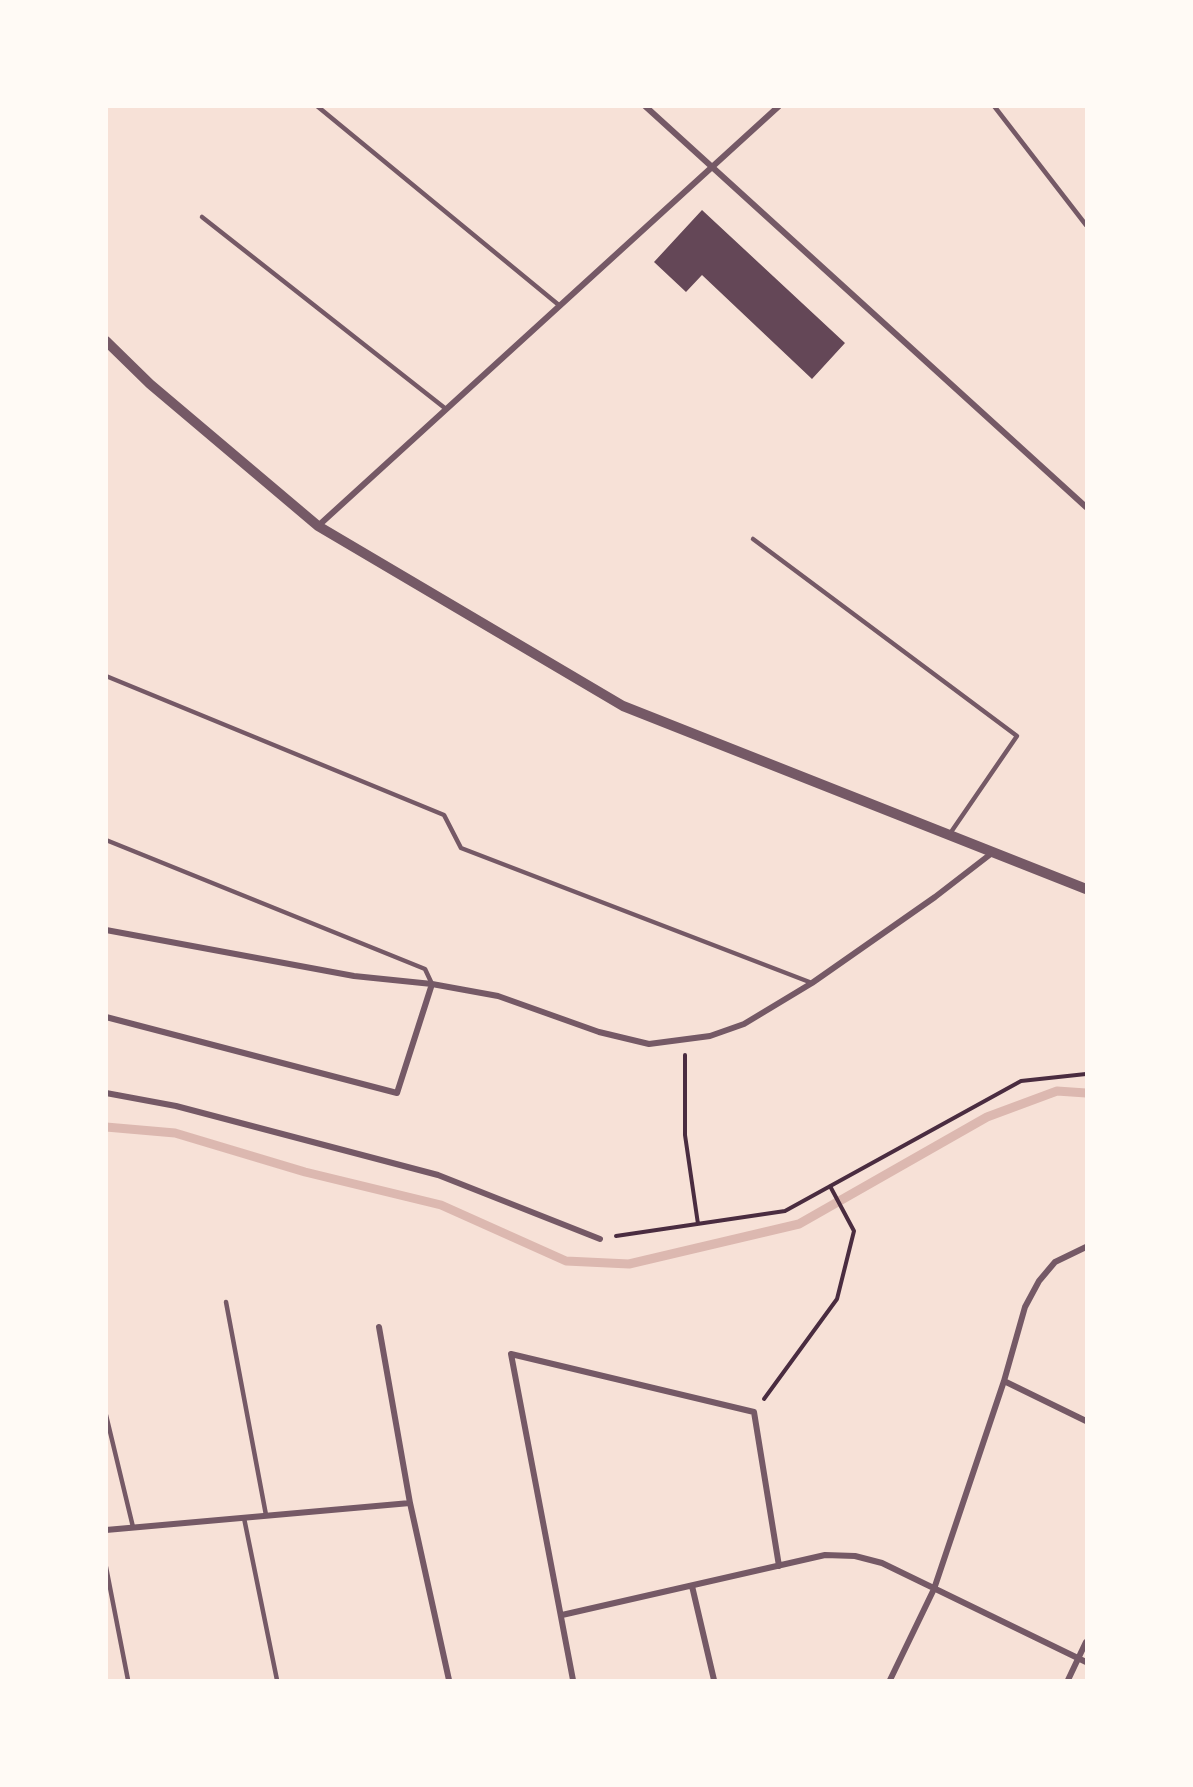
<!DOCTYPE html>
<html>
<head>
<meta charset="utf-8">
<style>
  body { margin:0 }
  #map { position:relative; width:1193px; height:1787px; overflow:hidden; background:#f7e1d7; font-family:"Sofia Sans Condensed",sans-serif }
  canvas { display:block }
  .frame { position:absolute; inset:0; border:108px solid #fffaf5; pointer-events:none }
</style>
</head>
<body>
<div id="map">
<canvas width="1193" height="1787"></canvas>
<div class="frame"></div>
</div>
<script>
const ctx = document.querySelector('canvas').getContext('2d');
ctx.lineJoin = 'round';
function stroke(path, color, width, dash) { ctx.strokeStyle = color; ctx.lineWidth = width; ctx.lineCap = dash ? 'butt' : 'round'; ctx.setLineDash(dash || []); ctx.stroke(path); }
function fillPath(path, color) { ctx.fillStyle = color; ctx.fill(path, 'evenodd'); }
stroke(new Path2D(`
  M 106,1127 L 175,1133 L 305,1172 L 441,1205 L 566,1261 L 629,1264 L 799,1224 L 987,1117 L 1057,1091 L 1086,1093`), '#dcb8b0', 9);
fillPath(new Path2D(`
  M 702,210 L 845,343 L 812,379 L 702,275 L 686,292 L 654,262 Z`), '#644757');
stroke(new Path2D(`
  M 685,1055 L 685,1135 L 698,1224
  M 616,1236 L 785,1211 L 1021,1081 L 1086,1074
  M 764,1399 L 837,1299 L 854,1231 L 830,1186`), '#4a2c40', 4);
stroke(new Path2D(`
  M 317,106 L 560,306
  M 994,106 L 1086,225
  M 202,217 L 446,409
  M 753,539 L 1017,736 L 949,835
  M 106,676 L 444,815 L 461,848 L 812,983
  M 106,840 L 425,969 L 432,984
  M 226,1302 L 266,1515
  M 106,1415 L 133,1527
  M 244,1518 L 277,1680
  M 106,1567 L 128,1680`), '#755966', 4.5);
stroke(new Path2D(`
  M 645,106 L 1086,507
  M 318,526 L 779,106
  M 106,930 L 354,976 L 432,984 L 498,996 L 599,1032 L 649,1044 L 710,1036 L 744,1024 L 812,983 L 935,897 L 992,853
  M 106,1017 L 397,1093 L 432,984
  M 106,1093 L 176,1106 L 438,1175 L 600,1239
  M 379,1327 L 410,1503 L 449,1680
  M 1004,1381 L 1086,1421
  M 106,1530 L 410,1503
  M 692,1586 L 714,1680
  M 562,1615 L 825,1555 L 855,1556 L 882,1563 L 1086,1662
  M 573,1680 L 511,1354 L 754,1412 L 779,1566
  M 890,1680 L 934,1589 L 1004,1381 L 1025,1307 L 1039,1281 L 1055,1262 L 1086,1247
  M 1068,1680 L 1086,1642`), '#755966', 6);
stroke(new Path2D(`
  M 106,341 L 150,384 L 318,526 L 623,706 L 1086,889`), '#755966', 10);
</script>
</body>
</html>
